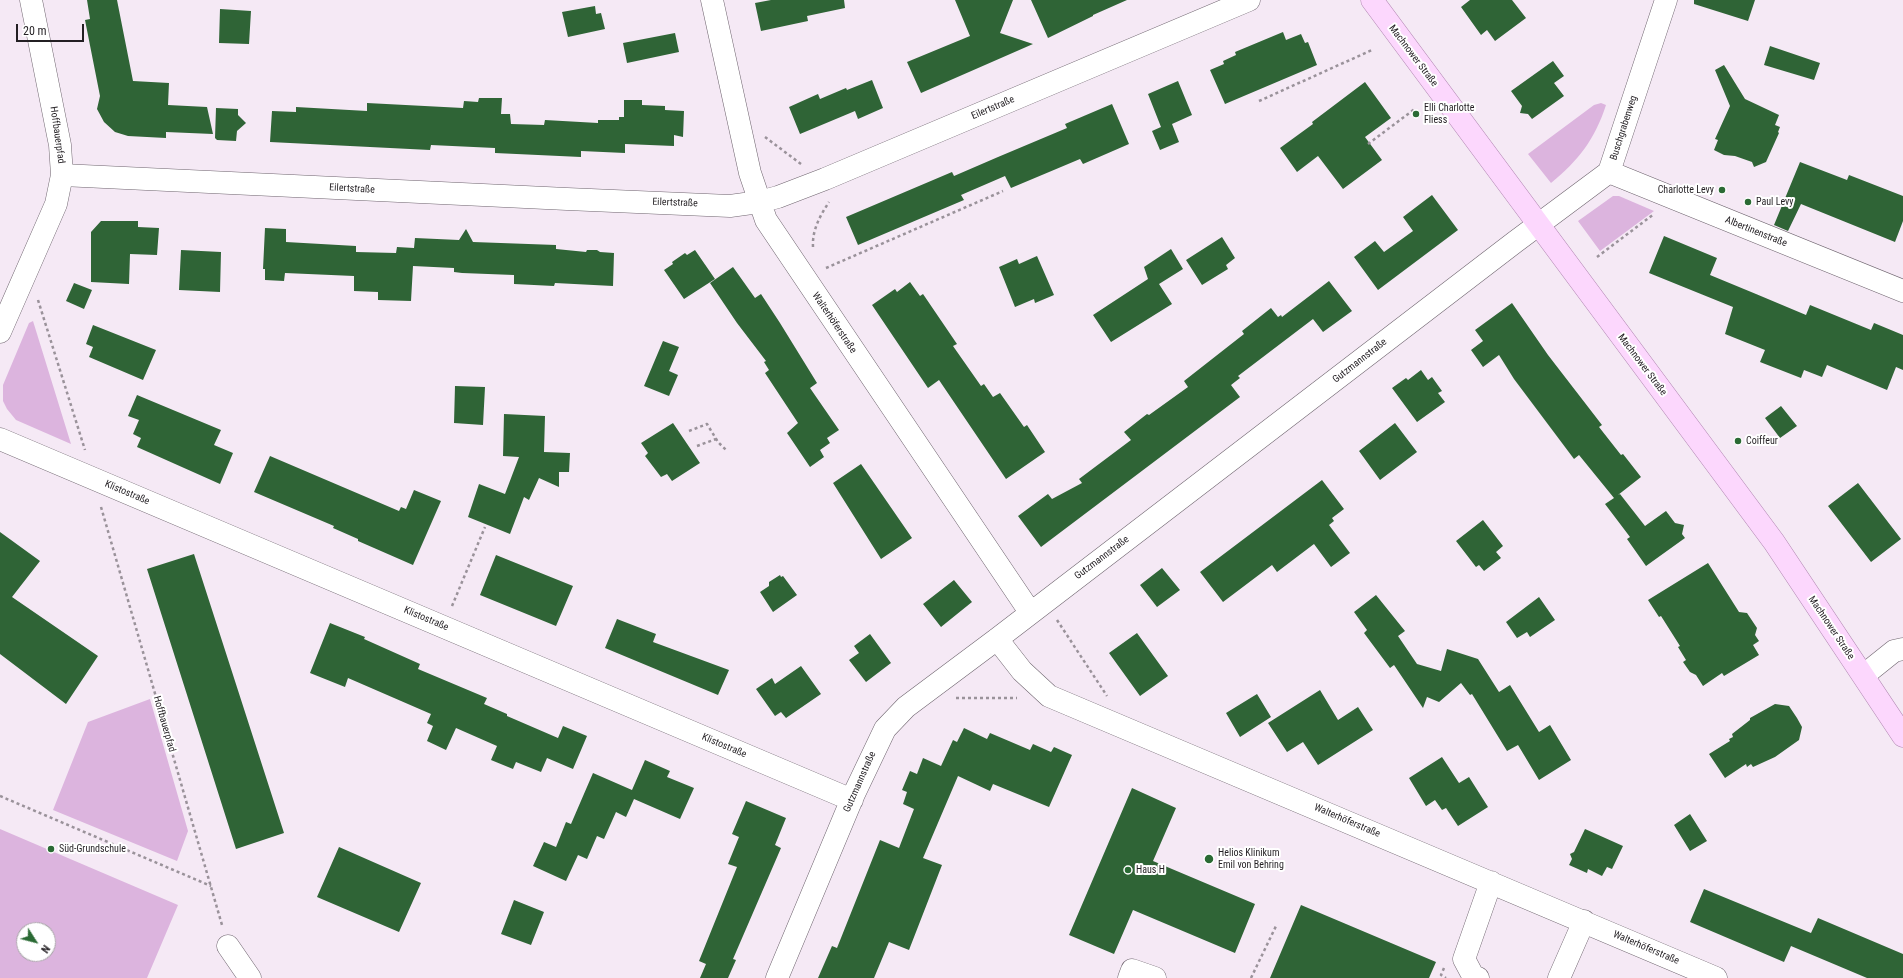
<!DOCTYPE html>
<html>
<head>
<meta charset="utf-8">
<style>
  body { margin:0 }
  #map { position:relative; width:1903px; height:978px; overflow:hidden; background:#f5e9f5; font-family:"Roboto Condensed",sans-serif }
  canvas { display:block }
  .north { position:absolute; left:16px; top:922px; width:40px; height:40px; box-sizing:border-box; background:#fff; border:1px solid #a7a5a7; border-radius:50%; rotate:126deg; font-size:11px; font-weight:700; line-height:16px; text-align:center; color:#231f23 }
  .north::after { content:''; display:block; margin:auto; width:14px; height:18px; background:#2a6a34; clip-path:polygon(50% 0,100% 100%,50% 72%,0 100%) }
  .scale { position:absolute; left:16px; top:24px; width:68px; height:18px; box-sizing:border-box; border:2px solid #231f23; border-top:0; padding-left:5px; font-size:12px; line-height:14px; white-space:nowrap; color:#231f23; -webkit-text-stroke:3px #fff; paint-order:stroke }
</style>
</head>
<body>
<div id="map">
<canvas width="1903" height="978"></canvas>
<div class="north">N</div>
<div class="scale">20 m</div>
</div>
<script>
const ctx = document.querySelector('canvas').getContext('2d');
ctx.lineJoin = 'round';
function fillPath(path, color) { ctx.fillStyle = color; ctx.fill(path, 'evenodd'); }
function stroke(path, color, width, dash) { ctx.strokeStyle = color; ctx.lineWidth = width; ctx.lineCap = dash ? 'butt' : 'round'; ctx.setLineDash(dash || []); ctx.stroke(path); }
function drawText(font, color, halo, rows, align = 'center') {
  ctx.font = font + ' "Roboto Condensed",sans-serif'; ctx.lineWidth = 4; ctx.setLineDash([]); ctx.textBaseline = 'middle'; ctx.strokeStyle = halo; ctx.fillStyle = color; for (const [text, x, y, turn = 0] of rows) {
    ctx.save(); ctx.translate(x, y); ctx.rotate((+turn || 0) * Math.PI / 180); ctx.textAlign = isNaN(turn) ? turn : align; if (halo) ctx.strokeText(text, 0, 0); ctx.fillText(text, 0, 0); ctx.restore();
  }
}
fillPath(new Path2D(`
  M 1601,103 L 1606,105 C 1595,139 1579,160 1551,183 L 1528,154 L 1594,105 Z
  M 1613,196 L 1619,196 L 1654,211 L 1600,251 L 1578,221 Z
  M 33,321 L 71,444 L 16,420 L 7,409 L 3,401 L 3,385 L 29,323 Z
  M 150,699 L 188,831 L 177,861 L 53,810 L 88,722 Z
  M 0,829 L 178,905 L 147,978 L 0,978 ZM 24,930 L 48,930 L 48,954 L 24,954 Z`), '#dcb4de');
fillPath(new Path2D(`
  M 87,0 L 117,0 L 133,81 L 169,83 L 168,105 L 207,107 L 213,134 L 166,132 L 166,138 L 128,136 L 115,132 L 104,122 L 97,109 L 100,96 L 85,20 L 90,19 Z
  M 771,0 L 844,0 L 845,8 L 807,16 L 808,21 L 761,31 L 755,3 Z
  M 955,0 L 1013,0 L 1000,33 L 1033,44 L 921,93 L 907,62 L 970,36 Z
  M 1031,0 L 1127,0 L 1093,15 L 1093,16 L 1048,38 Z
  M 1470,0 L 1512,0 L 1526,18 L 1495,41 L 1487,30 L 1481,35 L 1461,7 Z
  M 1694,0 L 1755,0 L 1748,21 L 1694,4 Z
  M 595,6 L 596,14 L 601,13 L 605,29 L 568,37 L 562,12 Z
  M 220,9 L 251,11 L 249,44 L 219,43 Z
  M 1283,32 L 1286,40 L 1301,34 L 1305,43 L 1308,42 L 1317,65 L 1225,104 L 1210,70 L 1224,64 L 1223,61 L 1236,55 L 1235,52 Z
  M 675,33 L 679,52 L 627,63 L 623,43 Z
  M 1770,46 L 1820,63 L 1814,80 L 1764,65 Z
  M 1553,61 L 1564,76 L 1554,83 L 1564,96 L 1532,119 L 1528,114 L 1520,113 L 1522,106 L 1511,91 Z
  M 1724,65 L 1745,99 L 1779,115 L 1775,125 L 1780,127 L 1778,132 L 1779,133 L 1766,162 L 1754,167 L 1752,162 L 1735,156 L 1724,155 L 1714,150 L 1718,140 L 1715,139 L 1730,106 L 1715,70 Z
  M 872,80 L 883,108 L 858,119 L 855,111 L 800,134 L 789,107 L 818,94 L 820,99 L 846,88 L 847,90 Z
  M 1178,81 L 1192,115 L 1172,124 L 1179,142 L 1160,150 L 1152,131 L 1161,127 L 1148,94 Z
  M 1365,82 L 1391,118 L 1365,137 L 1382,160 L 1343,189 L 1318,156 L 1297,172 L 1280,148 L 1313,124 L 1312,122 Z
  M 479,98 L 502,98 L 501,114 L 510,114 L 511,124 L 544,125 L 545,120 L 598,123 L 598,120 L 619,120 L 619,117 L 624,117 L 624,100 L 642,100 L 642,105 L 665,106 L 665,110 L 684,111 L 683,137 L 674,135 L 674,146 L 625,144 L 625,153 L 581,151 L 581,157 L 495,153 L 495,148 L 431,145 L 430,150 L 270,142 L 272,111 L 296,112 L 296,107 L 367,111 L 367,103 L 463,108 L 464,101 L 478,102 Z
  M 1112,104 L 1129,144 L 1083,164 L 1080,159 L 1011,188 L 1005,176 L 961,195 L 964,200 L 858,245 L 846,217 L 952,172 L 954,176 L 998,157 L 1067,128 L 1065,124 Z
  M 216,108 L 238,109 L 238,115 L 246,123 L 237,131 L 236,141 L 217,140 L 215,138 Z
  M 1800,162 L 1847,180 L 1849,175 L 1903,196 L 1903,221 L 1895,242 L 1801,204 L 1788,231 L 1774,225 Z
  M 1432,195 L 1458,230 L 1378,290 L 1354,257 L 1375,241 L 1384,252 L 1413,231 L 1403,217 Z
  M 101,221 L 138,221 L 138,227 L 159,228 L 157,255 L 130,254 L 129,284 L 91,282 L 91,232 Z
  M 265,228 L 286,229 L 286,242 L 356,246 L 356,252 L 396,253 L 397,247 L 414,248 L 415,238 L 459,240 L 466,229 L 473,242 L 556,245 L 556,249 L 586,252 L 587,250 L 597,250 L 600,252 L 614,253 L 613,286 L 555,283 L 554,286 L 514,284 L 514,275 L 462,273 L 454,272 L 454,268 L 413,266 L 411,301 L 378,300 L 378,292 L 354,291 L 354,276 L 285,273 L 284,281 L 265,280 L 265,269 L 263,269 Z
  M 1664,236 L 1717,258 L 1710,275 L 1756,294 L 1806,315 L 1810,305 L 1871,330 L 1874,323 L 1903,335 L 1903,370 L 1896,367 L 1887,390 L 1827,365 L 1822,377 L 1804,370 L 1801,378 L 1760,362 L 1765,350 L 1725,334 L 1733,307 L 1649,273 Z
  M 1222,237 L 1235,258 L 1226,265 L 1228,269 L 1202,285 L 1186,260 Z
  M 1171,249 L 1183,269 L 1159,284 L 1172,304 L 1111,342 L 1093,315 L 1148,279 L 1144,267 Z
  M 181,250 L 221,252 L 220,292 L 179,290 Z
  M 695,250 L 715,279 L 684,299 L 664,270 L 673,264 L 672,262 L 685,253 L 687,255 Z
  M 1037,256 L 1054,295 L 1035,303 L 1034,299 L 1015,307 L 999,267 L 1017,259 L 1019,264 Z
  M 733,267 L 755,298 L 761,294 L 780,323 L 817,383 L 810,388 L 839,430 L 827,438 L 830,443 L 820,450 L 824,457 L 810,467 L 787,433 L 798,423 L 765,373 L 769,370 L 764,362 L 766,361 L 737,323 L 710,283 Z
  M 1329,281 L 1352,311 L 1323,332 L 1313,319 L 1238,376 L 1240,378 L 1231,385 L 1240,397 L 1041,547 L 1018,516 L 1048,494 L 1052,499 L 1082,483 L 1079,479 L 1131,440 L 1124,432 L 1147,414 L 1149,415 L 1188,387 L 1184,381 L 1244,334 L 1242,331 L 1271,308 L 1278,317 L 1281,315 L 1282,317 Z
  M 910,282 L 920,296 L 923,294 L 957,344 L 953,346 L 981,386 L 984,384 L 993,397 L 1000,393 L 1024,427 L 1027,425 L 1045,452 L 1006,479 L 939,380 L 928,388 L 872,305 L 895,289 L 897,292 Z
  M 74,283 L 92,290 L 84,309 L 66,301 Z
  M 1512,303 L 1548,355 L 1602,425 L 1599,427 L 1621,455 L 1623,454 L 1641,477 L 1618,495 L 1620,494 L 1645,526 L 1666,511 L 1675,523 L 1684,525 L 1682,534 L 1685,538 L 1646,566 L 1627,539 L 1630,537 L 1605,504 L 1614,498 L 1579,455 L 1574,459 L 1514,379 L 1499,355 L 1483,367 L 1471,350 L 1483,341 L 1475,330 Z
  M 93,325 L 156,350 L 143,380 L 89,357 L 93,347 L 86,344 Z
  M 663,341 L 679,347 L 669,371 L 678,375 L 669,396 L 644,386 Z
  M 1421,370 L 1428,380 L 1432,377 L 1442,391 L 1438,393 L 1445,402 L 1417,422 L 1392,388 L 1406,378 L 1408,380 Z
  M 455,386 L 485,387 L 483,425 L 454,423 Z
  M 137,395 L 221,430 L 214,445 L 233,453 L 220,484 L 137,447 L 141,438 L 133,434 L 139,420 L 128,416 Z
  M 1781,406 L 1797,426 L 1780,438 L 1765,418 Z
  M 504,414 L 545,416 L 544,452 L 570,453 L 569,472 L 559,472 L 559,487 L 539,478 L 529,500 L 524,497 L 510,534 L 468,517 L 479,484 L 505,494 L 519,457 L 503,456 Z
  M 673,423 L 700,463 L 672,481 L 667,474 L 661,477 L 645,456 L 648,453 L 641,443 Z
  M 1395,423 L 1417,452 L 1380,480 L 1359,451 Z
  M 270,456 L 399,511 L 401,507 L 406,509 L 414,490 L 441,501 L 413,565 L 358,541 L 358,539 L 333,528 L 334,526 L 254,492 Z
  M 861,464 L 912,538 L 881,559 L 833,483 Z
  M 1322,480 L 1344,509 L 1332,518 L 1334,521 L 1329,525 L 1350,553 L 1331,567 L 1314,544 L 1277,572 L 1272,565 L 1223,602 L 1200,572 Z
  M 1858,483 L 1901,539 L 1871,562 L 1828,506 Z
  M 1483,520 L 1503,546 L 1496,552 L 1501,558 L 1484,571 L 1479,565 L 1476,567 L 1456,541 Z
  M 0,532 L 40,561 L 12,597 L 98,656 L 66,704 L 0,654 Z
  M 194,554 L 284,833 L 236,849 L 147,569 Z
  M 496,555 L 573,586 L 556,626 L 480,595 Z
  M 1708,563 L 1739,612 L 1747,613 L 1757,628 L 1755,635 L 1759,641 L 1753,645 L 1759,655 L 1724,676 L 1722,673 L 1703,686 L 1696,675 L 1690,672 L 1683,662 L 1686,660 L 1678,647 L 1680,646 L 1661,616 L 1659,617 L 1648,600 Z
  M 1162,568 L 1180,590 L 1157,607 L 1140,585 Z
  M 780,575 L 781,577 L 783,576 L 797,595 L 773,612 L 760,592 L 769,586 L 769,582 Z
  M 954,580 L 972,602 L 941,627 L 923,604 Z
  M 1376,595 L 1405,631 L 1398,636 L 1417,664 L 1441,671 L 1447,649 L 1478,659 L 1499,692 L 1510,685 L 1539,732 L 1550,725 L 1571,760 L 1539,780 L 1518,745 L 1507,751 L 1472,694 L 1470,695 L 1461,683 L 1439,702 L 1427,697 L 1423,708 L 1394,665 L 1390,668 L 1364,633 L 1367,630 L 1354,612 Z
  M 1539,597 L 1555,620 L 1530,637 L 1527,632 L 1517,638 L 1506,622 Z
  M 617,619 L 656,634 L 653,642 L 729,670 L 718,695 L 605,648 Z
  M 330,623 L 365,637 L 364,639 L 420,664 L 418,669 L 487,698 L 484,704 L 507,714 L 507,716 L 558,738 L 563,726 L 587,736 L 573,769 L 547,758 L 541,772 L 516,762 L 513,769 L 491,760 L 497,746 L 456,728 L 446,750 L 427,741 L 433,726 L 427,723 L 431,714 L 348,678 L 345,687 L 310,673 Z
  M 1137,633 L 1168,676 L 1140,696 L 1109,653 Z
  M 870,634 L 891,663 L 866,682 L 849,660 L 859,653 L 854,646 Z
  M 801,666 L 821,694 L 786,718 L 781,712 L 775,716 L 756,689 L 772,678 L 775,684 Z
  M 1320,690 L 1338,720 L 1358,707 L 1373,730 L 1318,765 L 1303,742 L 1287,752 L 1268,723 Z
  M 1257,694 L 1271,717 L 1240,737 L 1226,713 Z
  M 1775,704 L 1789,706 L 1797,718 L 1802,727 L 1799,740 L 1775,757 L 1753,767 L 1751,764 L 1747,767 L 1746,764 L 1725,778 L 1709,754 L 1730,741 L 1729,739 L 1733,737 L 1732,734 L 1750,720 L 1750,718 Z
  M 964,728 L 987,739 L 990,733 L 1030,750 L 1033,744 L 1051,752 L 1054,747 L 1072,755 L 1049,807 L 993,784 L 990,791 L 958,776 L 923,858 L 942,865 L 909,950 L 889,942 L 874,978 L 818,978 L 832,946 L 837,948 L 880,840 L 899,848 L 914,809 L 903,804 L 907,792 L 902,790 L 910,771 L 917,774 L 923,758 L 941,766 L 953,740 L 957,742 Z
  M 1442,757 L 1459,783 L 1469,777 L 1488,807 L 1458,826 L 1446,808 L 1442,810 L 1435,800 L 1426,806 L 1409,778 Z
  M 645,760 L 670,771 L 667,777 L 694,788 L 680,819 L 634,799 L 626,817 L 616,812 L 604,839 L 597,836 L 587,859 L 578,855 L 566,881 L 533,866 L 544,842 L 556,847 L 566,822 L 571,824 L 593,773 L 632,790 Z
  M 1132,788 L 1176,808 L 1153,861 L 1255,904 L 1235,953 L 1133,910 L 1114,954 L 1069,935 Z
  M 746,801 L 786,818 L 775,845 L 781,848 L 733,959 L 736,960 L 728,978 L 700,978 L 706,964 L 699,961 L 737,867 L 728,864 L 739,837 L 732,834 Z
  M 1690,814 L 1707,841 L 1690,851 L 1674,825 Z
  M 1585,829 L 1623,846 L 1612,869 L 1607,867 L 1602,876 L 1588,869 L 1587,873 L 1569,865 L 1572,859 L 1570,854 L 1574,852 Z
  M 339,847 L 421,883 L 399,932 L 317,897 Z
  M 1704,889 L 1811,933 L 1818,918 L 1903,954 L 1903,978 L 1867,978 L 1791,946 L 1784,962 L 1690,922 Z
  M 514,900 L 544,912 L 531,945 L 501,934 Z
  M 1301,905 L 1436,962 L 1429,978 L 1270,978 Z`), '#2f6436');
const minor = new Path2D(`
  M 712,0 L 750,173 L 766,220 L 1030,612
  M 1609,172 L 1903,291
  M 62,175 L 567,199 L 730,206 L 759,202 L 778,197 L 825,179 L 1249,0
  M 0,332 L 56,204 L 62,175 L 60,145 L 31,0
  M 0,439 L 852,800
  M 997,639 L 1022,671 L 1049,696 L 1716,978
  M 1864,675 L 1894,651 L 1903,649
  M 228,946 L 250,978
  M 777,978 L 854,794 L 885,729 L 906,707 L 997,639 L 1515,242 L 1609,172 L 1666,0
  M 1129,978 L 1132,970 L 1155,978
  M 1478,978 L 1473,976 L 1464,959 L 1491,882
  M 1559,978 L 1584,921`);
const major = new Path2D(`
  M 1372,0 L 1774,542 L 1903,736`);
stroke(minor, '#6f656f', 23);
stroke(major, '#af85b0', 23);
stroke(new Path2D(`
  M 1259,101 L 1372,50
  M 765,137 L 801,164
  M 1368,144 L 1416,108
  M 813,247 C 812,230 820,216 829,202
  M 1597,257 L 1654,214
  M 826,268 L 1003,191
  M 38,300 L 85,450
  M 689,431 L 707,424 L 718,442 L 726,450
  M 697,446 L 716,439
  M 101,507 L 222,925
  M 452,606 L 485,527
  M 1057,620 L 1107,696
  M 956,698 L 1017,698
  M 0,796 L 211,886
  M 1444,968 L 1441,975 L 1446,978
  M 1251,978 L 1277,924`), '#9a929a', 2.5, [3, 3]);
stroke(minor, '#fff', 22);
stroke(major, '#fcd7fd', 22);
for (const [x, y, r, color] of [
  [1416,114,4,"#2a6a34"],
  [1722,190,4,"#2a6a34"],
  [1748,202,4,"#2a6a34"],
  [1738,441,4,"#2a6a34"],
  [51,849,4,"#2a6a34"],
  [1209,859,5,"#2a6a34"],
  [1128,870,4,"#2a6a34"]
]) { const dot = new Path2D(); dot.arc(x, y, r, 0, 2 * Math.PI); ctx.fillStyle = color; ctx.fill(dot); stroke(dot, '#fff', 1.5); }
drawText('10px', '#231f23', '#fff', [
  ["Machnower Straße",1413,56,53],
  ["Eilertstraße",993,108,-23],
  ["Buschgrabenweg",1624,128,-72],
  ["Hoffbauerpfad",57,135,82],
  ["Eilertstraße",352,189,3],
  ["Eilertstraße",675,203,2],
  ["Albertinenstraße",1756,232,22],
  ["Walterhöferstraße",834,323,56],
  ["Gutzmannstraße",1360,361,-38],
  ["Machnower Straße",1642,365,53],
  ["Klistostraße",127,493,23],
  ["Gutzmannstraße",1102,558,-37],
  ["Klistostraße",426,619,23],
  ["Machnower Straße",1831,628,56],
  ["Hoffbauerpfad",164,724,74],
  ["Klistostraße",724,746,23],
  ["Gutzmannstraße",860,782,-66],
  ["Walterhöferstraße",1347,821,23],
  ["Walterhöferstraße",1646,948,23]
]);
drawText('10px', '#231f23', '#fff', [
  ["Elli Charlotte",1424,108],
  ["Fliess",1424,120],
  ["Charlotte Levy",1714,190,"right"],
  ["Paul Levy",1756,202],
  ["Coiffeur",1746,441],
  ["Süd-Grundschule",59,849],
  ["Helios Klinikum",1218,853],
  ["Emil von Behring",1218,865],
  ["Haus H",1136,870]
], 'left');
</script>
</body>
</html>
